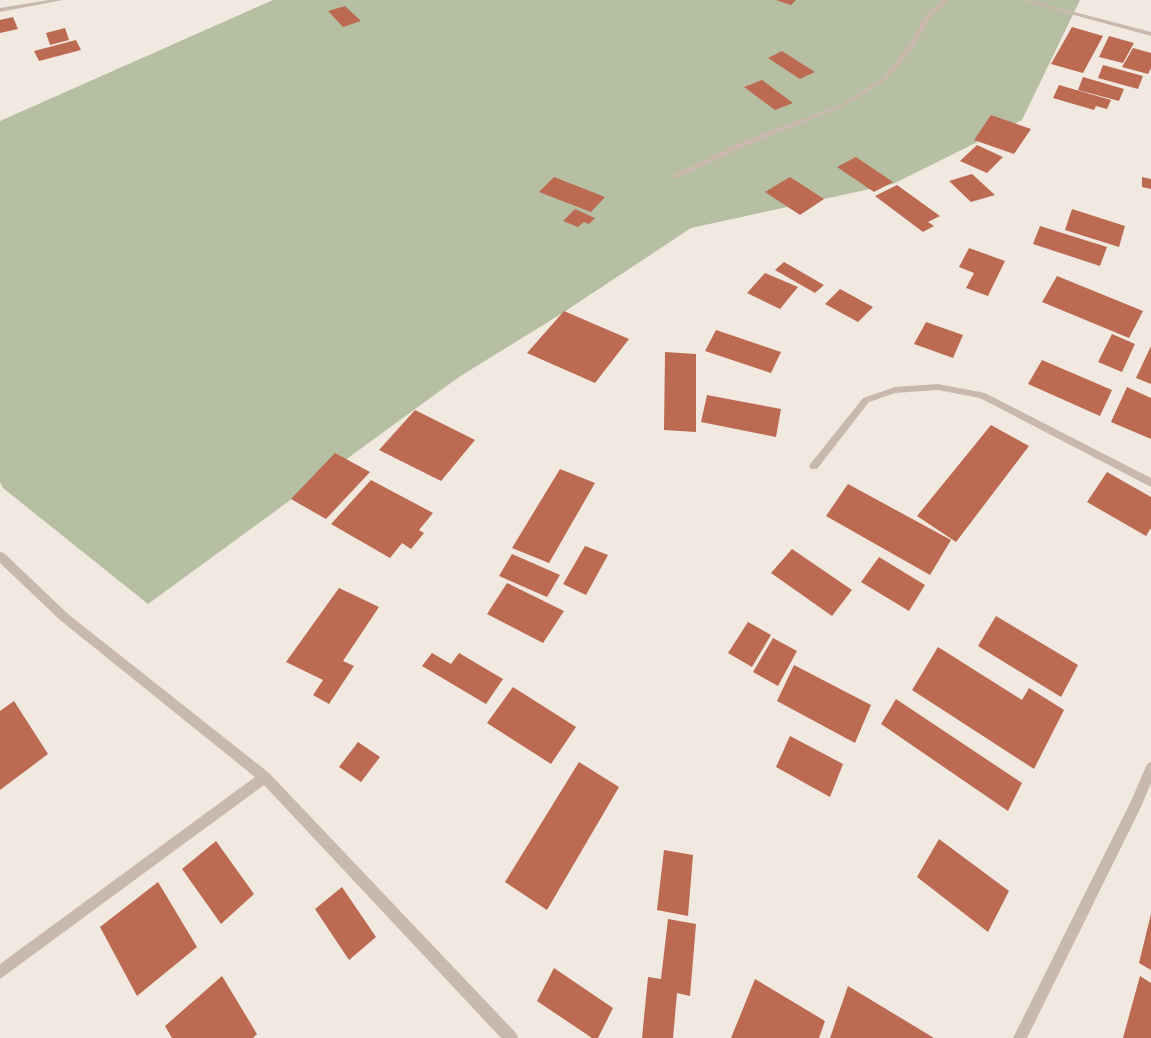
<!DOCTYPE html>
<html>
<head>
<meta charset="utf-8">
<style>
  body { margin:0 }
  canvas { display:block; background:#f1e9e0 }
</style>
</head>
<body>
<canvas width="1151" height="1038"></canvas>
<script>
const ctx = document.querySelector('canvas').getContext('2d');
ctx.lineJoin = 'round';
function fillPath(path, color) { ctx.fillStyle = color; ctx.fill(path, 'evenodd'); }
fillPath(new Path2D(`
  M 273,0 L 1080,0 L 1022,120 L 893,184 L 691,228 L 564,312 L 459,377 L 148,604 L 3,488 L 0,482 L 0,121 Z`), '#b6bfa1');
fillPath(new Path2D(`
  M 776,0 L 796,0 L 791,5 Z
  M 345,6 L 361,21 L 343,27 L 328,11 Z
  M 13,17 L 18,29 L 0,33 L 0,20 Z
  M 1072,27 L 1103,36 L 1083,73 L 1051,64 Z
  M 65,28 L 69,40 L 50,45 L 46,33 Z
  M 1109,36 L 1134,43 L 1123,63 L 1099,57 Z
  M 76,40 L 81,50 L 39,61 L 34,51 Z
  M 1133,48 L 1151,53 L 1151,68 L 1148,74 L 1122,67 Z
  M 782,51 L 815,72 L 800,79 L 768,58 Z
  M 1103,65 L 1143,76 L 1138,89 L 1098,78 Z
  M 1083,77 L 1124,89 L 1119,101 L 1078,90 Z
  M 762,80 L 793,103 L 775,110 L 744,87 Z
  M 1059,85 L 1111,100 L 1107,109 L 1096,106 L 1094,110 L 1053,98 Z
  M 991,115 L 1031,129 L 1014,154 L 974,140 Z
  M 977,145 L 1003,157 L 987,173 L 960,161 Z
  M 856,157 L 893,182 L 874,192 L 837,167 Z
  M 972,174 L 995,195 L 971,202 L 949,181 Z
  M 554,177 L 605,197 L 591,212 L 539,192 Z
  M 790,177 L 824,199 L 800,215 L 765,192 Z
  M 1142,177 L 1151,179 L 1151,189 L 1142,187 Z
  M 897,185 L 940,216 L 928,222 L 934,226 L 923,232 L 875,196 Z
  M 575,209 L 595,218 L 589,224 L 584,222 L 578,227 L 563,221 Z
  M 1072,209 L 1125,226 L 1119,247 L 1065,230 Z
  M 1040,226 L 1107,247 L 1100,266 L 1033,244 Z
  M 969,248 L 1005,261 L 988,296 L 966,288 L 974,273 L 959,267 Z
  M 784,262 L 824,285 L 815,293 L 775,270 Z
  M 765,273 L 798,287 L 780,309 L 747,293 Z
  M 1057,276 L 1143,311 L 1129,338 L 1042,302 Z
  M 840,289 L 873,307 L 858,322 L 825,304 Z
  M 564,311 L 629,339 L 595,383 L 527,353 Z
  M 926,322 L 963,335 L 953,358 L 914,344 Z
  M 716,330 L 781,352 L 771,373 L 705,351 Z
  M 1112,334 L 1135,344 L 1122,372 L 1098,362 Z
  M 1151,346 L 1151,384 L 1136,378 Z
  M 665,352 L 696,354 L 696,432 L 664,430 Z
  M 1042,360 L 1112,390 L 1100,416 L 1028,384 Z
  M 1127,387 L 1151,398 L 1151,439 L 1111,422 Z
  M 707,395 L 781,409 L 776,437 L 701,422 Z
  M 415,410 L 475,440 L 441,481 L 379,450 Z
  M 991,425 L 1029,446 L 956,542 L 917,516 Z
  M 335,453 L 370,472 L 326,519 L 291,499 Z
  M 560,469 L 595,483 L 549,563 L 512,548 Z
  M 1107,472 L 1151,497 L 1151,528 L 1146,536 L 1087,502 Z
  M 371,480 L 433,513 L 419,530 L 424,533 L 411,549 L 402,543 L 390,558 L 331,524 Z
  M 848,484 L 951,540 L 930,575 L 826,516 Z
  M 585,546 L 608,555 L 586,595 L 563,584 Z
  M 792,549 L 852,590 L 832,616 L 771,573 Z
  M 512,554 L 560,575 L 547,597 L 499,576 Z
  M 879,557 L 925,585 L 909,611 L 861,582 Z
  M 507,583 L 564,611 L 543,643 L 487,614 Z
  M 339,588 L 379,607 L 343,661 L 354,666 L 329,704 L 313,695 L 323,680 L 286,662 Z
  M 996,616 L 1078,665 L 1061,697 L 978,646 Z
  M 748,622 L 771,635 L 752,667 L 728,653 Z
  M 773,638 L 797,651 L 778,686 L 753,672 Z
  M 938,647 L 1022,700 L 1029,688 L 1064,710 L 1034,769 L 912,690 Z
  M 432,653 L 451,664 L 459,653 L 503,679 L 486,704 L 422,666 Z
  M 794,665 L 871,705 L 855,743 L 777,701 Z
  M 513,687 L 576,727 L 551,764 L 487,723 Z
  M 896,699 L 1022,783 L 1008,811 L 881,724 Z
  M 14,701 L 48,754 L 0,790 L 0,711 Z
  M 790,736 L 843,764 L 830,797 L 776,767 Z
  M 358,742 L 380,757 L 361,782 L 339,767 Z
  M 579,762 L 619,787 L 547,910 L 505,882 Z
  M 939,839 L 1009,891 L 988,932 L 917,877 Z
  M 216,841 L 254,894 L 221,924 L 182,869 Z
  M 664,850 L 693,855 L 688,916 L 657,910 Z
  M 158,882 L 197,947 L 137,996 L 100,927 Z
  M 342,887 L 376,937 L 349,960 L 315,909 Z
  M 1151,914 L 1151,970 L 1139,963 Z
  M 668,919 L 696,924 L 690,996 L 677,993 L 673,1038 L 642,1038 L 648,977 L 661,979 Z
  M 554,968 L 613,1008 L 598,1038 L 592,1038 L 537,1001 Z
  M 222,976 L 257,1034 L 253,1038 L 172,1038 L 165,1026 Z
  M 1140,976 L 1151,983 L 1151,1038 L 1123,1038 Z
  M 755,979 L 825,1021 L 819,1038 L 731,1038 Z
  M 848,986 L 934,1038 L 830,1038 Z`), '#bc6a52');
fillPath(new Path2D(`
  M 49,0 L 63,0 L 0,12 L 0,8 Z
  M 942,0 L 949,0 L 930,18 L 914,47 L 887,80 L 843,107 L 746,146 L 678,178 L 675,178 L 671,176 L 740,142 L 839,105 L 883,78 L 908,46 L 925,16 Z
  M 1019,0 L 1029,0 L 1151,32 L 1151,36 Z
  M 938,384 L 985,393 L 1151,478 L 1151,487 L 980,398 L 938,390 L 895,393 L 869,402 L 817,469 L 811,469 L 809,466 L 811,463 L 863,398 L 895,387 Z
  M 0,552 L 4,553 L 68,614 L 269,773 L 516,1033 L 518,1038 L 501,1038 L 264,785 L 0,979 L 0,964 L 255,777 L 60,620 L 0,563 Z
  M 1151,762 L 1151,783 L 1141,807 L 1027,1038 L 1013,1038 L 1132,799 L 1147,764 Z`), '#c9b9ac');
</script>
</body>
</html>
